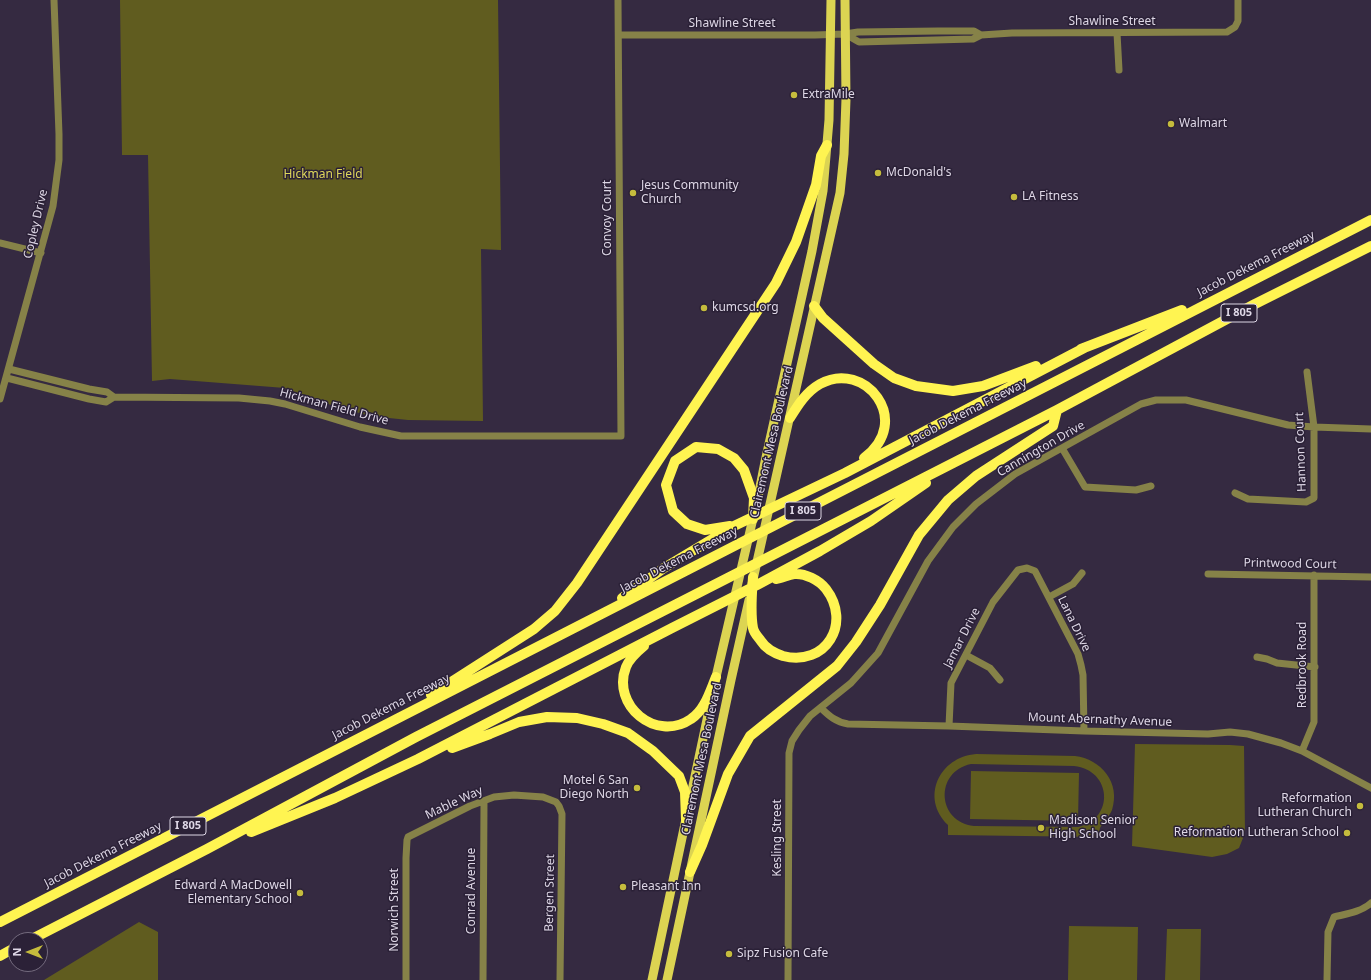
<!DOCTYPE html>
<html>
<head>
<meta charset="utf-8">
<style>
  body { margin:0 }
  #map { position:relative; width:1371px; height:980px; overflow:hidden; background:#352a41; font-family:"Noto Sans",sans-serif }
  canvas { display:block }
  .north { position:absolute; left:8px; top:932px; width:40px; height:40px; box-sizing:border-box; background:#2b2137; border:1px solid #736a7d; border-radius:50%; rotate:270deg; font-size:11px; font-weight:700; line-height:16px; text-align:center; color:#ded7e6 }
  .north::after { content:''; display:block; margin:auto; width:14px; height:18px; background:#c5bc3d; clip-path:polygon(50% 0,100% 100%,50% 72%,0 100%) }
</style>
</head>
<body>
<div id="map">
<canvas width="1371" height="980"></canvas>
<div class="north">N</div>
</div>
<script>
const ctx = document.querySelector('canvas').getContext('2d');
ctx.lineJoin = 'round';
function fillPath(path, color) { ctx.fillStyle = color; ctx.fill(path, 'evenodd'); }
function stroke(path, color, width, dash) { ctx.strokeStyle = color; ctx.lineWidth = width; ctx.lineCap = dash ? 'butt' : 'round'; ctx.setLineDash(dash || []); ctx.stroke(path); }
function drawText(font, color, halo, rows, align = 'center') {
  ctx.font = font + ' "Noto Sans",sans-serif'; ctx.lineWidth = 3; ctx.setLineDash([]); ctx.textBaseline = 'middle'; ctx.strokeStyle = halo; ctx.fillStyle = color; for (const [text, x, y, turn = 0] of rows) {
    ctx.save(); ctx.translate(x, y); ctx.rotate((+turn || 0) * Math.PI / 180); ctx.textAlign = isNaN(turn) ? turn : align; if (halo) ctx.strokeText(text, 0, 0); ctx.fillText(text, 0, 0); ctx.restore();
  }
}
fillPath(new Path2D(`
  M 120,0 L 498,0 L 501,250 L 481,249 L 483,421 L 408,420 L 370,416 L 331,405 L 285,388 L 170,379 L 152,381 L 148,155 L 122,155 Z
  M 1135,744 L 1230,745 L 1244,746 L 1245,833 L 1239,848 L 1227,854 L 1212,857 L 1132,846 Z
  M 976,754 L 1075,756 C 1101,759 1121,783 1112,810 C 1109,817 1101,825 1100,828 C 1099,830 1100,835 1100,837 L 948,835 L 948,825 C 920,798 939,757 976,754 ZM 971,764 L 1074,766 C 1112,770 1115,819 1078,827 L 974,826 C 937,822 934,772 971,764 Z
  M 971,771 L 1079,773 L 1078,821 L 970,819 Z
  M 139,922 L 158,932 L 158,980 L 44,980 Z
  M 1069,926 L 1138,927 L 1137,980 L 1068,980 Z
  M 1167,929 L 1201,929 L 1200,980 L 1165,980 Z`), '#605c1f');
stroke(new Path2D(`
  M 1117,33 L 1119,70
  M 845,34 L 859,42 L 973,39 L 981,35
  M 619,35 L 815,35 L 845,34 L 858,32 L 938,31 L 974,31 L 981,35 L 1012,33 L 1227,32 L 1235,27 L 1238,21 L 1238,0
  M 0,243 L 41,253
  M 9,369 L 89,389 L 107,392 L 114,397
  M 7,378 L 89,399 L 106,402 L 114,397 L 239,398 L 270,401 L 285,404 L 360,427 L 401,436 L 621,436 L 618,0
  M 0,399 L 53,206 L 59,160 L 59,134 L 54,0
  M 1062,448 L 1085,487 L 1136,490 L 1151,486
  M 1235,493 L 1248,499 L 1306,502 L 1314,498 L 1314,427 L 1307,372
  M 1208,574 L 1371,577
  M 1049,597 L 1073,584 L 1082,573
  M 966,655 L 990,668 L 1000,680
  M 1257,657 L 1267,659 L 1277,663 L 1315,667
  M 821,708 C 829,716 836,722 848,724 L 949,726 L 1084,731 L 1208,734 L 1230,732 L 1248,734 L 1281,743 L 1302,751 L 1371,788
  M 949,726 L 951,683 L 993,602 L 1018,570 L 1027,568 L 1035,571 L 1078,654 L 1081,665 L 1083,675 L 1084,731
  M 1302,751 L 1314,722 L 1314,575
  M 406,980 L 406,858 L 407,840 L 408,837 L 470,806 L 494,797 L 514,795 L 543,797 L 556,802 L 559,806 L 562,814 L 560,980
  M 483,980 L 484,802
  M 788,980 L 789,753 L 792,741 L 799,730 L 810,716 L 851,683 L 878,653 L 928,561 L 953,527 L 976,504 L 1015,474 L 1141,404 L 1156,400 L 1186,400 L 1288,425 L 1314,427 L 1371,429
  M 1327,980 L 1328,932 L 1334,917 C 1346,914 1361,912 1371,903`), '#868248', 7);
stroke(new Path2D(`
  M 752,584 L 840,193 L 844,154 L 846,99 L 845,0
  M 652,980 L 716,677 L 758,497 L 765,462 L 812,251 L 823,191 L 829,120 L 831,0
  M 667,980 L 731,680 L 749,600`), '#dcd452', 9);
stroke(new Path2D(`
  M 814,306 L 823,318 L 874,364 L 894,378 L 916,386 L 953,391 L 983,386 L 1036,366
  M 1081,349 L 1182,310
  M 790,418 C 798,405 806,392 820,384 C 865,359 914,421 864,458
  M 730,526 L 705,530 L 687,524 L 673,511 L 666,485 L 675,461 L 696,447 L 718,449 L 734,458 L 744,470 L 754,498 L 753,519
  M 753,577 C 752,593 750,612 753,628 C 754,633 758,637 761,641 C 766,649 774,653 783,656 C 826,667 852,623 826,589 C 819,580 805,573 794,574 C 788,575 782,578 776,579
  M 622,598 L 664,568 L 734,526 L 845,473 L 1086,347
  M 644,646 C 638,651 629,659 626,667 C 611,705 656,743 691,719 C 705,710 710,691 716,677
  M 431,695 L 534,629 L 555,611 L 577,583 L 776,283 L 796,242 L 816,185 L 821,156 L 827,145
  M 452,748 L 490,734 L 519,722 L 547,717 L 577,718 L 603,724 L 628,733 L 653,751 L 679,776 L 685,792 L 686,820
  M 251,832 L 335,798 L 418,759 L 672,628 L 757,585 L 820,551 L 871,521 L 926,483
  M 690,872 L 702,845 L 728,774 L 750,736 L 837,666 L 856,642 L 880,605 L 919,535 L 948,500 L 976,476 L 1053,426 L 1057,410
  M 0,922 L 1371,220
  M 30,940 L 207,849 L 416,737 L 1057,410 L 1255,304 L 1371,246
  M 0,956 L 16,947`), '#fff451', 10);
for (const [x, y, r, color] of [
  [794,95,4,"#c5bc3d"],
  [1171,124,4,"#c5bc3d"],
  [878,173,4,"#c5bc3d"],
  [633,193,4,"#c5bc3d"],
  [1014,197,4,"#c5bc3d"],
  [704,308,4,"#c5bc3d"],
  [637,788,4,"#c5bc3d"],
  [1360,806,4,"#c5bc3d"],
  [1041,828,4,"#c5bc3d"],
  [1347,833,4,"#c5bc3d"],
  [623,887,4,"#c5bc3d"],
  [300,893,4,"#c5bc3d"],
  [729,954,4,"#c5bc3d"]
]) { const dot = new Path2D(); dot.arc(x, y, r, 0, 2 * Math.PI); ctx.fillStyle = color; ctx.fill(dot); stroke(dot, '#2b2137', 1.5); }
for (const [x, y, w] of [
  [1239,313,36],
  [803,511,36],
  [188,826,36]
]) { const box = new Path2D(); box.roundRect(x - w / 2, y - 9, w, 18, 3); ctx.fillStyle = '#2b2137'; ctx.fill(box); stroke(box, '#ded7e6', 1); }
drawText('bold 11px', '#ded7e6', null, [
  ["I 805",1239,313],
  ["I 805",803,511],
  ["I 805",188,826]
]);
drawText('12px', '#ded7e6', '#2b2137', [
  ["Shawline Street",1112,22],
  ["Shawline Street",732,24],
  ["Convoy Court",608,218,-90],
  ["Copley Drive",36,224,-77],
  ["Jacob Dekema Freeway",1256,264,-27],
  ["Hickman Field Drive",334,407,15],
  ["Jacob Dekema Freeway",968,412,-27],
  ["Clairemont Mesa Boulevard",772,442,-77],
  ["Cannington Drive",1041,449,-30],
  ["Hannon Court",1301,452,-92],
  ["Jacob Dekema Freeway",679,560,-27],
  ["Printwood Court",1290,564,1],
  ["Lana Drive",1074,624,64],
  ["Jamar Drive",962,638,-63],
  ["Redbrook Road",1303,665,-90],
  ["Jacob Dekema Freeway",391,707,-27],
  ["Mount Abernathy Avenue",1100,720,2],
  ["Clairemont Mesa Boulevard",702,759,-78],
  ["Mable Way",454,803,-25],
  ["Kesling Street",778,838,-90],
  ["Jacob Dekema Freeway",103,855,-27],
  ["Conrad Avenue",472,891,-90],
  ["Bergen Street",550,893,-89],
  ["Norwich Street",395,910,-90]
]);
drawText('12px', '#ded7e6', '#2b2137', [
  ["ExtraMile",802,95],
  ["Walmart",1179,124],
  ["McDonald's",886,173],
  ["Jesus Community",641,186],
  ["Church",641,200],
  ["LA Fitness",1022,197],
  ["kumcsd.org",712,308],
  ["Motel 6 San",629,781,"right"],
  ["Diego North",629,795,"right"],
  ["Reformation",1352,799,"right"],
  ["Lutheran Church",1352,813,"right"],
  ["Madison Senior",1049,821],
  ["High School",1049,835],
  ["Reformation Lutheran School",1339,833,"right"],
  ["Edward A MacDowell",292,886,"right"],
  ["Elementary School",292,900,"right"],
  ["Pleasant Inn",631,887],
  ["Sipz Fusion Cafe",737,954]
], 'left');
drawText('12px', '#e0d85b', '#2b2137', [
  ["Hickman Field",323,175]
]);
</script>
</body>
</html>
